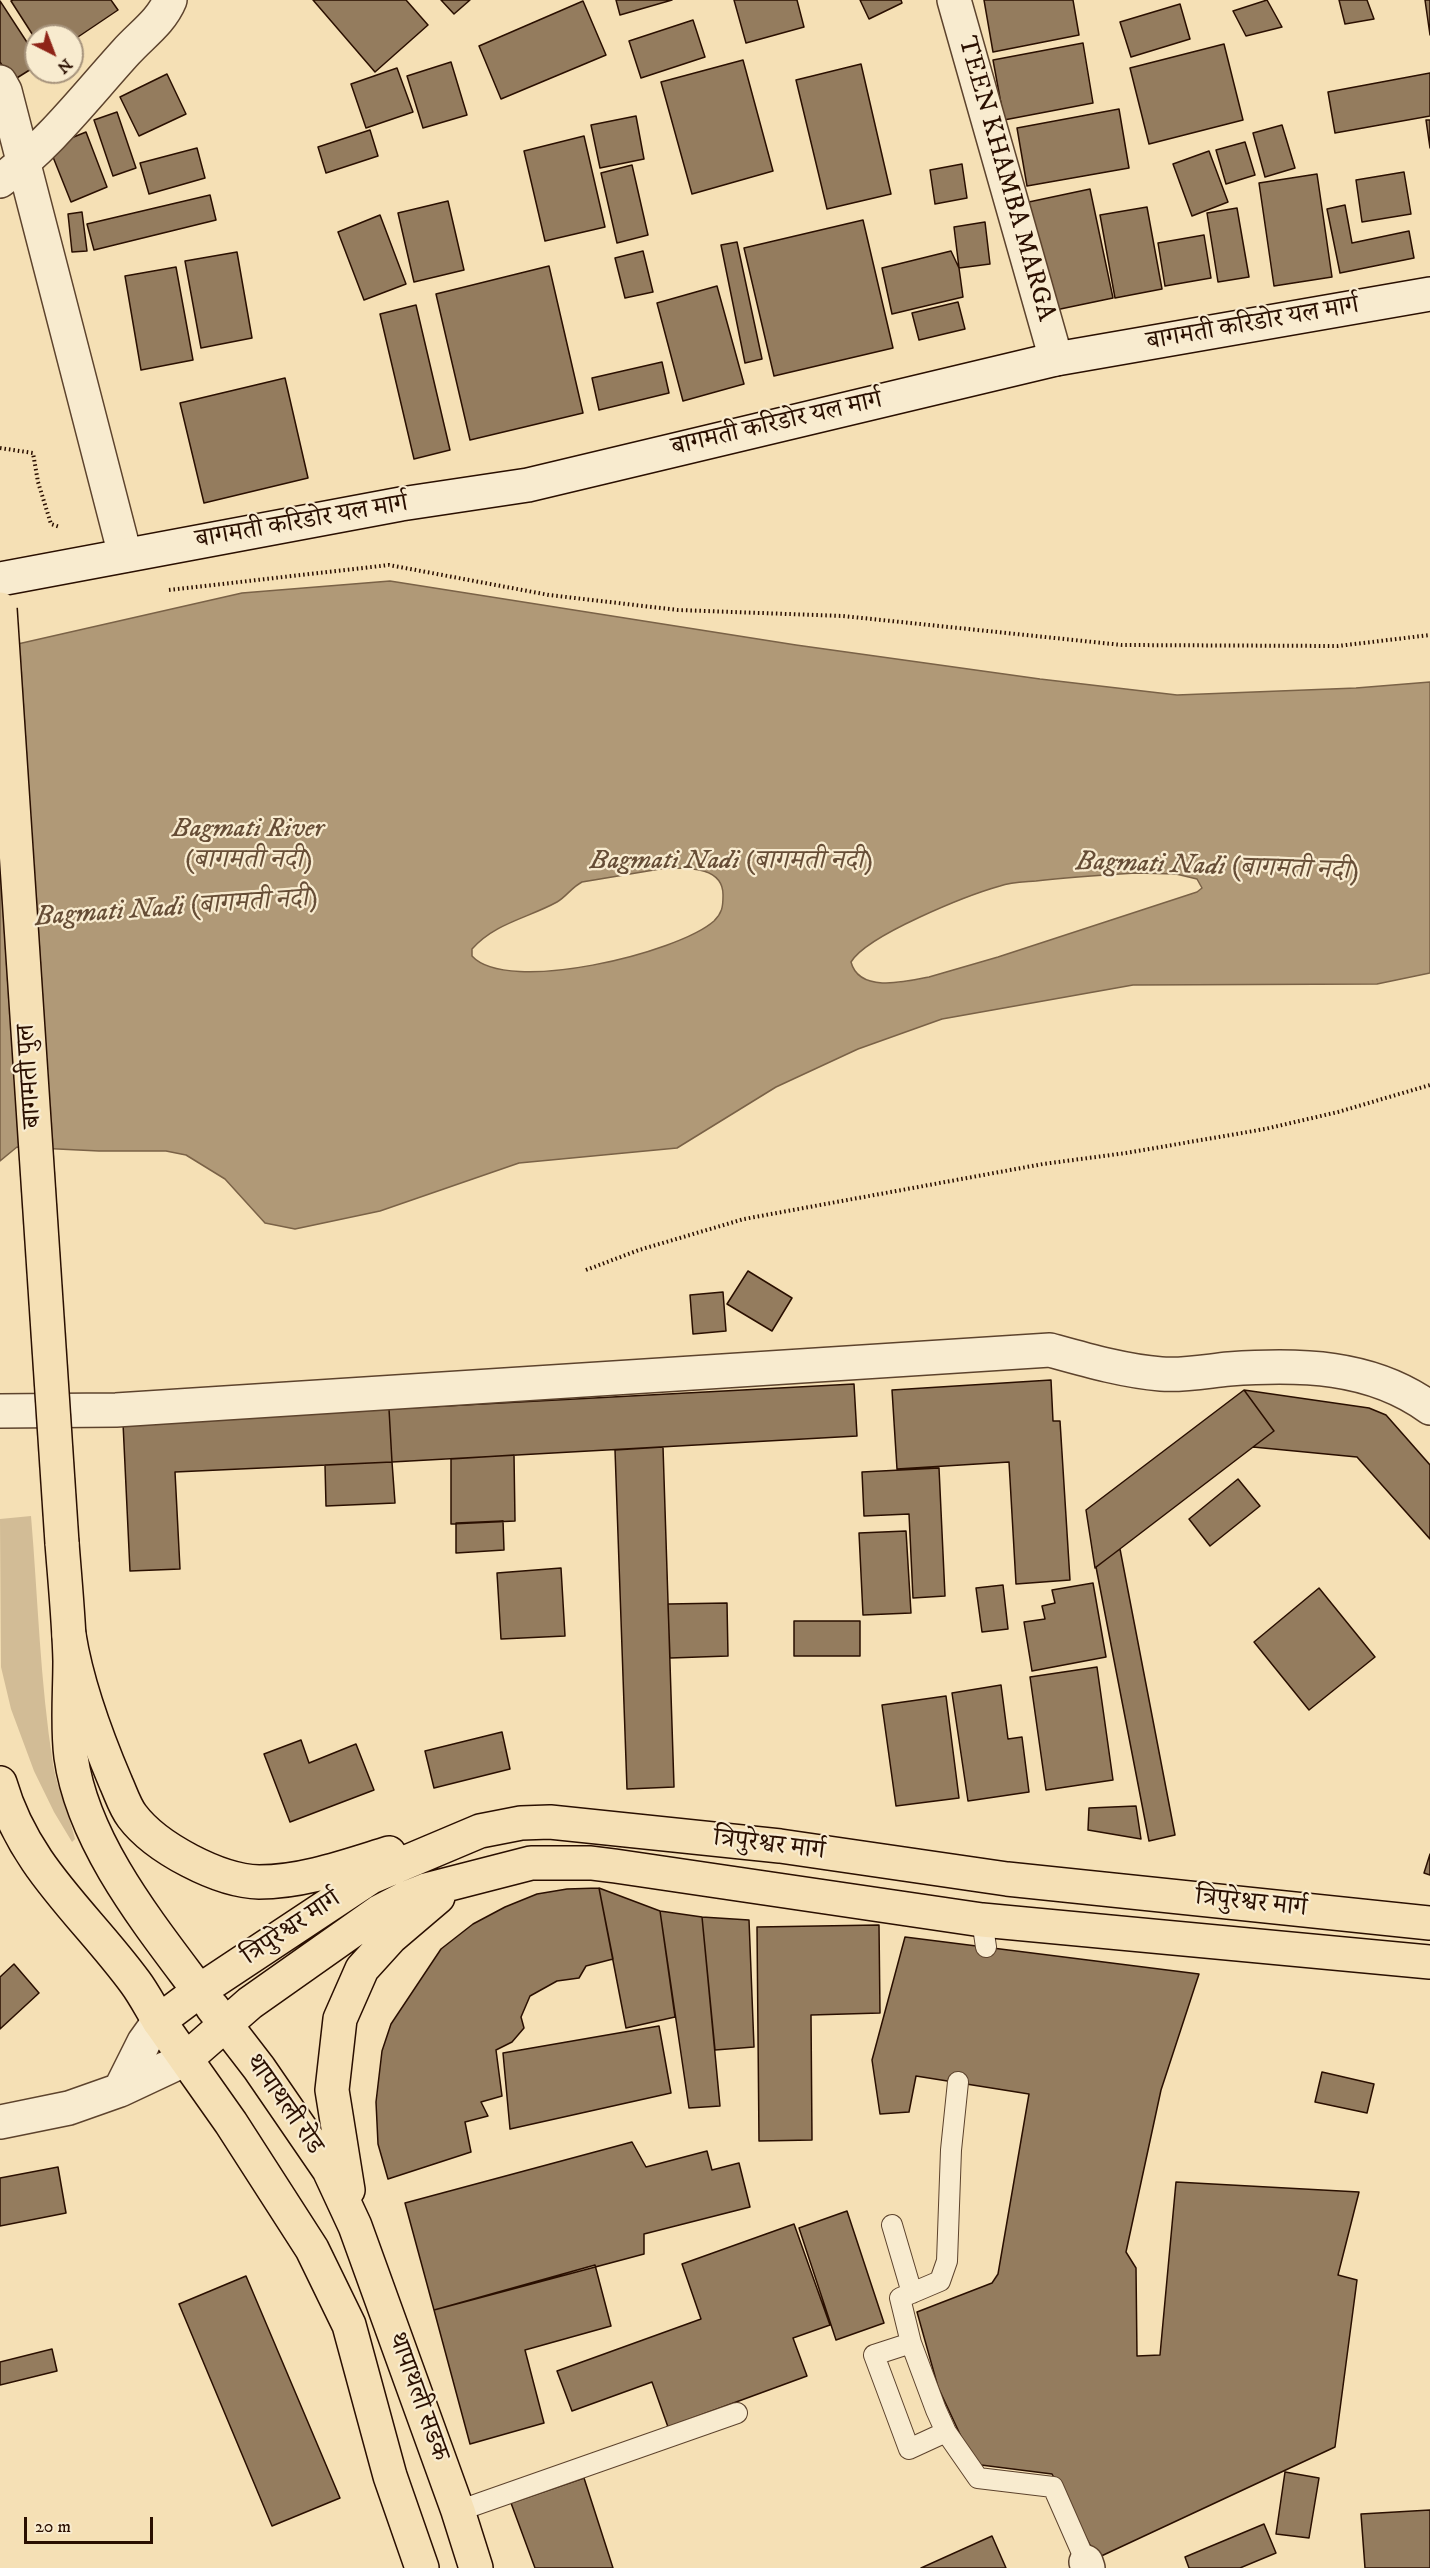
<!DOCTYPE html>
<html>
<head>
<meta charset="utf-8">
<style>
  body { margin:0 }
  #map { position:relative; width:1430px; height:2568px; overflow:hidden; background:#f5e0b5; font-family:"IM FELL DW Pica",serif }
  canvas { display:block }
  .north { position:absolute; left:24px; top:24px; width:60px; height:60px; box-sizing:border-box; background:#f8ebcf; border:2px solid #a6937c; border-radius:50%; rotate:138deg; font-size:16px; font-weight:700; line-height:24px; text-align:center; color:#2a0f00 }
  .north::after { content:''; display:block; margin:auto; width:21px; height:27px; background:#8f2418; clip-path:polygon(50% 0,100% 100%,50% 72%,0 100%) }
  .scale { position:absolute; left:24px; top:2517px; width:129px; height:27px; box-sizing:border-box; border:3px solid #2a0f00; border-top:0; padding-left:8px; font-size:18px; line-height:21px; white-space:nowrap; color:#2a0f00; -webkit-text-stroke:4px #f8ebcf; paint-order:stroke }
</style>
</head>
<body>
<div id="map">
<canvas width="1430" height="2568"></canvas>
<div class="north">N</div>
<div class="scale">20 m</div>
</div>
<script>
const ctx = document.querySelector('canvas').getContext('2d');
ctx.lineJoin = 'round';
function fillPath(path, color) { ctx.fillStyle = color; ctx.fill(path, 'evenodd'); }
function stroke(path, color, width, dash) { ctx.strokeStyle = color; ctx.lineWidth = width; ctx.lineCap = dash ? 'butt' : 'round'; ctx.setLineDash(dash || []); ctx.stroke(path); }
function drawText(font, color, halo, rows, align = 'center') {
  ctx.font = font + ' "IM FELL DW Pica","Noto Serif Devanagari",serif'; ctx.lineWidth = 4.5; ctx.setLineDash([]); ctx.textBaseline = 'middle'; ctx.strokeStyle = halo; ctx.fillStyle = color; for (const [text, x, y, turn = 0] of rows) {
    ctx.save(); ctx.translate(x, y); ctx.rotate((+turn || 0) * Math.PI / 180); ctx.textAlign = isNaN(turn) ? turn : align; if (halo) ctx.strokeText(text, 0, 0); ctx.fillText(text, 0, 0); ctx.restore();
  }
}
fillPath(new Path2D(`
  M 31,1516 C 38,1599 40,1682 53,1764 C 57,1790 69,1813 75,1839 L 72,1842 L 54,1812 L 34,1771 L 11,1709 L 1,1667 L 0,1519 Z`), '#d2bc96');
const water = new Path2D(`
  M 390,581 L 796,645 L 1040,679 L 1177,695 L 1356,688 L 1430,682 L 1430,973 L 1377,984 L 1133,985 L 942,1019 L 858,1049 L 776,1087 L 677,1148 L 519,1163 L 380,1211 L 295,1229 L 265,1223 L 225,1179 L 186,1155 L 166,1151 L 99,1151 L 17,1147 L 0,1161 L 0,648 L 242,593 ZM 666,868 C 686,868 724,866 723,896 C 723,907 722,913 714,921 C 678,953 507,995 472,956 L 472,949 C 495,923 528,918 557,902 C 566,897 572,887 582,882 ZM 1136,873 L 1176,874 L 1197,879 L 1202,888 L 1197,892 L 998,957 L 929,977 C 905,982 859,993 851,962 C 867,935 968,895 1000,886 C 1011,882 1024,882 1036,881 C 1070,877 1103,875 1136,873 Z`);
fillPath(water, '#b09977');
stroke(water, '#7a6247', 1.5);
const building = new Path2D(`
  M 13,0 L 111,0 L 118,10 L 72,41 L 72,36 L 36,36 L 36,40 L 11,1 Z
  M 313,0 L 406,0 L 428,25 L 375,72 Z
  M 441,0 L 470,0 L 454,14 Z
  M 616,0 L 672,0 L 620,15 Z
  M 734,0 L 797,0 L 804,27 L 746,43 Z
  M 860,0 L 901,0 L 902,3 L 869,19 Z
  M 984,0 L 1073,0 L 1079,35 L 993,52 Z
  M 1267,0 L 1282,27 L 1246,36 L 1233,11 Z
  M 1339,0 L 1367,0 L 1374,19 L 1345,24 Z
  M 1425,0 L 1430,0 L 1430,35 Z
  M 0,1 L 36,56 L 36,66 L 12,81 L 0,62 Z
  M 583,1 L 606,55 L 501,99 L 479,46 Z
  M 1180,4 L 1190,39 L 1131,57 L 1120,22 Z
  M 693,20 L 705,57 L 641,78 L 629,41 Z
  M 1083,43 L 1093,103 L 1004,120 L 993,60 Z
  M 1224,44 L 1243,120 L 1149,144 L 1130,68 Z
  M 743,60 L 773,171 L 692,194 L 661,82 Z
  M 451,62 L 467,115 L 423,128 L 407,76 Z
  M 861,64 L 891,194 L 827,209 L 796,80 Z
  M 397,68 L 413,112 L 366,128 L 351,84 Z
  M 1430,73 L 1430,116 L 1335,133 L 1328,92 Z
  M 167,74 L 186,114 L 139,136 L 120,97 Z
  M 1119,109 L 1129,168 L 1027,186 L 1017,128 Z
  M 117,112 L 136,168 L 113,176 L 94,120 Z
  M 636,116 L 644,159 L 600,168 L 591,125 Z
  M 1426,120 L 1430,120 L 1430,148 Z
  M 1282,125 L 1295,168 L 1265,177 L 1253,133 Z
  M 370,130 L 378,156 L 326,173 L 318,147 Z
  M 86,132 L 107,187 L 71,202 L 49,147 Z
  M 584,136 L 605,227 L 545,241 L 524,151 Z
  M 1245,142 L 1255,175 L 1226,184 L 1216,150 Z
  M 197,148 L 205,178 L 149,194 L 140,163 Z
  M 1209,151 L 1228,202 L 1192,216 L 1173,164 Z
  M 962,164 L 967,198 L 935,204 L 930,170 Z
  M 632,165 L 648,235 L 617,243 L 601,173 Z
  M 1404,172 L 1411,214 L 1362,222 L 1356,180 Z
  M 1317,174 L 1332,277 L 1274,286 L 1259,183 Z
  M 1090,189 L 1113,298 L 1046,312 L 1024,203 Z
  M 210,195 L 216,220 L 94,250 L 87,224 Z
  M 448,201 L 464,270 L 414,282 L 398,213 Z
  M 1345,205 L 1352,243 L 1409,231 L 1414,258 L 1340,273 L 1327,209 Z
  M 1147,207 L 1162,289 L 1115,298 L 1100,215 Z
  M 1237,208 L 1249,277 L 1218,282 L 1207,213 Z
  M 82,212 L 87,251 L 72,252 L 68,214 Z
  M 380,215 L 406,284 L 364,300 L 338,232 Z
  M 863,220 L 893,348 L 774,376 L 744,248 Z
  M 985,222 L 990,264 L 959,268 L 954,227 Z
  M 1204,235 L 1211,278 L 1165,286 L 1158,243 Z
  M 737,242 L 762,359 L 745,363 L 721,245 Z
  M 643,251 L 653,292 L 625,298 L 615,258 Z
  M 951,251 L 959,268 L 963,297 L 892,314 L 882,268 Z
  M 237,252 L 252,338 L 201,348 L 185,261 Z
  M 549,266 L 583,413 L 470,440 L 436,294 Z
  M 176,267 L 193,360 L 141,370 L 125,276 Z
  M 717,286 L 744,384 L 683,401 L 657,303 Z
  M 958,302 L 965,329 L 919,340 L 912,313 Z
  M 416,305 L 450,450 L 414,459 L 380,314 Z
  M 662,362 L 669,393 L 599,410 L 592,378 Z
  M 285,378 L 308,478 L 204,503 L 180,403 Z
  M 748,1271 L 792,1298 L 772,1331 L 727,1304 Z
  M 723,1292 L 726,1331 L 693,1334 L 690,1295 Z
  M 1051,1380 L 1053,1421 L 1060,1421 L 1070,1580 L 1016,1584 L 1009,1462 L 897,1469 L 892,1390 Z
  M 854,1384 L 857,1436 L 392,1462 L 389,1409 Z
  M 1244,1390 L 1274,1431 L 1095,1568 L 1086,1510 Z
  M 1244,1390 L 1369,1408 L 1386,1415 L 1430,1465 L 1430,1539 L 1357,1457 L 1253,1447 L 1274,1431 Z
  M 389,1409 L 392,1462 L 175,1472 L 180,1569 L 130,1571 L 123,1423 Z
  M 663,1447 L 674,1787 L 627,1789 L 615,1450 Z
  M 514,1455 L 515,1521 L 451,1524 L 451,1459 Z
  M 392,1462 L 395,1503 L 326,1506 L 325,1465 Z
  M 939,1468 L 945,1596 L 913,1598 L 909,1514 L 864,1516 L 862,1472 Z
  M 1238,1479 L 1260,1506 L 1210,1546 L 1189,1519 Z
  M 503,1521 L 504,1550 L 456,1553 L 456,1523 Z
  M 906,1531 L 911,1613 L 863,1615 L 859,1533 Z
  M 1120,1549 L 1175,1835 L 1149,1841 L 1096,1567 Z
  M 561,1568 L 565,1636 L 501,1639 L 497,1573 Z
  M 1093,1583 L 1106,1657 L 1032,1671 L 1024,1622 L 1045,1619 L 1042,1606 L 1055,1603 L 1052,1590 Z
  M 1003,1585 L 1008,1629 L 982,1632 L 976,1588 Z
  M 1319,1588 L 1375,1657 L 1309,1710 L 1254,1642 Z
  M 727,1603 L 728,1656 L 670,1658 L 668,1604 Z
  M 794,1621 L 860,1621 L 860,1656 L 794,1656 Z
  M 1097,1667 L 1113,1780 L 1046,1790 L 1030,1677 Z
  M 1001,1685 L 1008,1739 L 1022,1737 L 1029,1792 L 968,1801 L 952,1693 Z
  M 946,1696 L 959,1798 L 896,1806 L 882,1705 Z
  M 502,1732 L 510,1769 L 434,1788 L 425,1751 Z
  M 301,1740 L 309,1763 L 356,1744 L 374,1790 L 290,1822 L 264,1754 Z
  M 1136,1806 L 1141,1839 L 1088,1830 L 1089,1808 Z
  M 1430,1854 L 1430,1875 L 1424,1873 Z
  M 599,1888 L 660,1911 L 675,2017 L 626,2028 Z
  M 599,1888 L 613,1959 L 586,1966 L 579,1978 L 557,1981 L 530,1996 L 521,2017 L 524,2028 L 512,2042 L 496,2050 L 502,2096 L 481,2102 L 488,2116 L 465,2122 L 471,2152 L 388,2179 L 378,2144 L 376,2102 L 382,2051 L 391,2024 L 441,1949 L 473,1924 L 505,1907 L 537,1894 L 567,1889 Z
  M 660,1911 L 702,1917 L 720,2106 L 689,2108 Z
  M 702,1917 L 749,1920 L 754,2047 L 715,2050 Z
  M 879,1925 L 880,2013 L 811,2015 L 812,2140 L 759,2141 L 757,1927 Z
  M 905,1937 L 1199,1974 L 1161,2090 L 1126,2252 L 1136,2268 L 1137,2356 L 1160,2355 L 1176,2182 L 1359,2192 L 1338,2275 L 1357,2280 L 1335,2447 L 1097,2558 L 1052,2474 L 981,2465 L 965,2445 L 938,2387 L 917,2312 L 992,2283 L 998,2274 L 1029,2094 L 916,2076 L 909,2112 L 880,2114 L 872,2060 Z
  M 14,1964 L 39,1993 L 0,2029 L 0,1977 Z
  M 659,2026 L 671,2093 L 510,2129 L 503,2053 Z
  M 1322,2072 L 1374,2084 L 1367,2113 L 1315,2102 Z
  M 632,2142 L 646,2167 L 707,2151 L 712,2170 L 739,2163 L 750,2207 L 644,2234 L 644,2254 L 434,2310 L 405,2203 Z
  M 58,2167 L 66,2213 L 0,2226 L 0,2178 Z
  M 847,2211 L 884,2323 L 836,2340 L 799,2228 Z
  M 794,2224 L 830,2325 L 793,2338 L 807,2376 L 668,2427 L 652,2382 L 572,2411 L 557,2371 L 701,2319 L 682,2264 Z
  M 595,2265 L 611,2326 L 525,2350 L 544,2423 L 470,2444 L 434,2310 Z
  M 246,2276 L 340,2498 L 272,2526 L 179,2304 Z
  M 52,2349 L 57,2371 L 0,2385 L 0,2362 Z
  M 1285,2472 L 1319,2478 L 1309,2538 L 1276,2534 Z
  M 584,2478 L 613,2568 L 535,2568 L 511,2503 Z
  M 1430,2510 L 1430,2568 L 1365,2568 L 1361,2514 Z
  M 1264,2524 L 1276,2553 L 1240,2568 L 1189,2568 L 1185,2557 Z
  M 992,2536 L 1006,2568 L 921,2568 Z`);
fillPath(building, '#947c5e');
stroke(building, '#2a0f00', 1.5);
const lane = new Path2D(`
  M 982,1920 L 986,1947
  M 958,2082 L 951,2150 L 947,2261 L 940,2281 L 900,2298 L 911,2343 L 936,2410 L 946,2432 L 978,2478 L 1053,2487 L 1086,2562
  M 892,2225 L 912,2293
  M 911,2343 L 874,2355 L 909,2449 L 946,2432
  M 458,2511 L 737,2413`);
const street = new Path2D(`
  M 954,0 L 1056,359
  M 0,82 L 5,91 L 125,555
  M 0,181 C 48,146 86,96 126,52 C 141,35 161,22 170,0
  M 0,1411 L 116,1410 L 1050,1350 C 1086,1360 1124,1371 1161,1374 C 1183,1376 1208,1371 1229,1369 C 1299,1364 1371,1365 1430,1408
  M 120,2090 L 144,2042 L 159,2021
  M 0,2122 L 69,2108 L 120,2090 L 186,2059
  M 1086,2562 L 1088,2568`);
const secondary = new Path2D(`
  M 0,579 L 401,504 L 528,485 L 1056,359 L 1430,294`);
const primary = new Path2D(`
  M 62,1543 C 65,1582 69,1622 70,1661 C 70,1693 67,1726 71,1757 C 83,1843 149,1924 199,1991
  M 0,1783 C 24,1867 85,1914 135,1982 C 144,1994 151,2008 159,2021`);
const highway = new Path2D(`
  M 69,1635 C 77,1685 96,1736 116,1783 C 121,1794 125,1807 132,1816 C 156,1848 219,1881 259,1882 C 303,1882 347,1866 389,1853
  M 212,2007 L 259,2068 L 329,2170 L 355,2226 L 458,2511 L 476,2568
  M 186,2059 L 250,2003 L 379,1912 L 406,1898 L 426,1890 L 531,1863 L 591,1863 L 615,1866 L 982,1920 L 1430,1962
  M 348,2190 L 332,2090 L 340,2019 L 362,1969 L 391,1937 L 438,1897
  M 422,2568 L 390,2476 L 349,2325 L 312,2249 L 231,2123 L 159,2021 L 199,1991 L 371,1877 L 480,1831 L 521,1823 L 550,1822 L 780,1846 L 1007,1879 L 1430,1923`);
stroke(lane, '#5d432d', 22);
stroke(street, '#5d432d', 36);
stroke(secondary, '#2a0f00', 36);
stroke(primary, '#2a0f00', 36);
stroke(highway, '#2a0f00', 36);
stroke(new Path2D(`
  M 0,448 L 33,453 L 38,482 L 51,524 L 60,527
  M 169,590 L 389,565 L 549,595 L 678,610 L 843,616 L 1122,645 L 1338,646 L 1430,635
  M 586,1270 L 639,1250 L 744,1219 L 1043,1164 L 1126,1153 L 1265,1129 L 1338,1112 L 1430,1085`), '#2a0f00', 4, [1.5, 3]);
stroke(lane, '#f8ebcf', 20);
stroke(street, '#f8ebcf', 33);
stroke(secondary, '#f8ebcf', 33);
stroke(primary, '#f5e0b5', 33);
stroke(highway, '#f5e0b5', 33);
const primaryBridge = new Path2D(`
  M 0,609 L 62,1543`);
stroke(primaryBridge, '#2a0f00', 36, []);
stroke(primaryBridge, '#f5e0b5', 33);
drawText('26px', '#2a0f00', '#f8ebcf', [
  ["TEEN KHAMBA MARGA",1005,179,74],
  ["बागमती करिडोर यल मार्ग",1253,325,-10],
  ["बागमती करिडोर यल मार्ग",777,425,-13],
  ["बागमती करिडोर यल मार्ग",302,523,-10],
  ["बागमती पुल",31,1076,-94],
  ["त्रिपुरेश्वर मार्ग",769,1846,7],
  ["त्रिपुरेश्वर मार्ग",1251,1904,6],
  ["त्रिपुरेश्वर मार्ग",292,1929,-34],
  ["थापाथली रोड",283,2105,55],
  ["थापाथली सडक",417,2397,70]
]);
drawText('italic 27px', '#664d36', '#f8ebcf', [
  ["Bagmati River",248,830],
  ["(बागमती नदी)",248,861],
  ["Bagmati Nadi (बागमती नदी)",731,862],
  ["Bagmati Nadi (बागमती नदी)",1217,868,2],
  ["Bagmati Nadi (बागमती नदी)",176,909,-4]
]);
</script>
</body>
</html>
